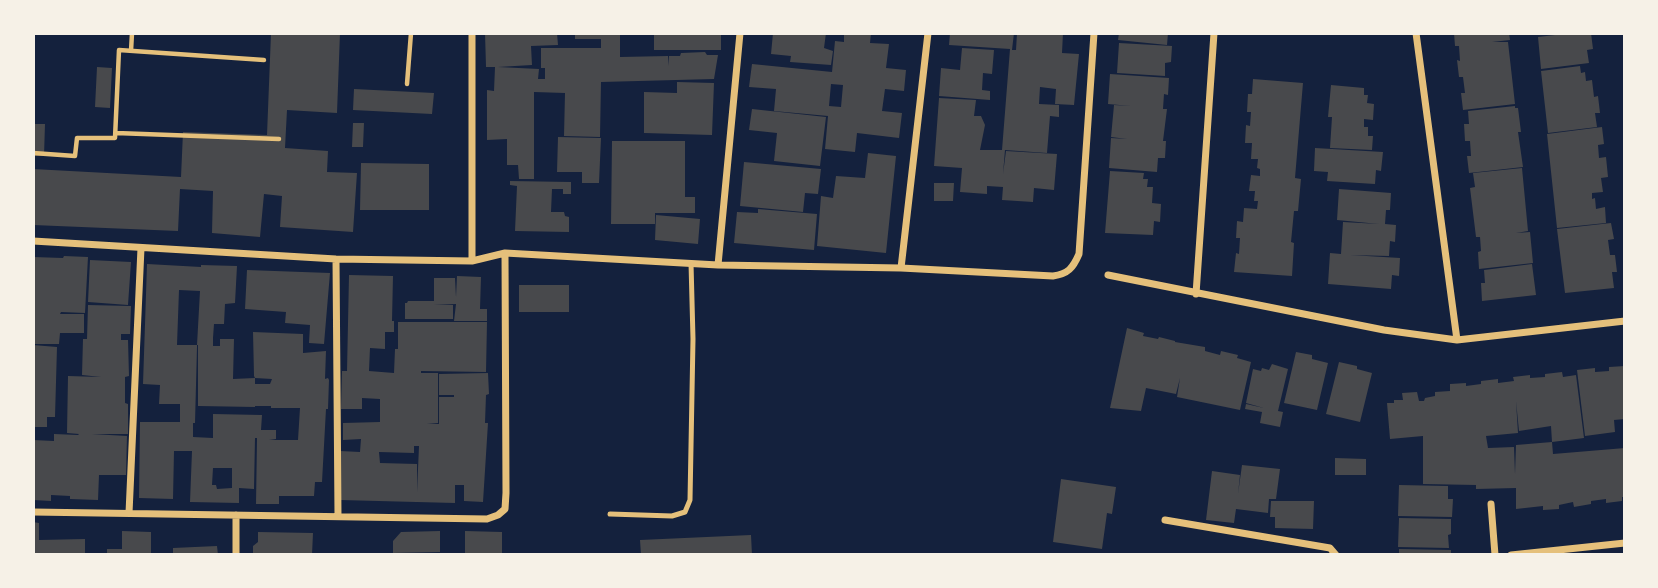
<!DOCTYPE html>
<html>
<head>
<meta charset="utf-8">
<style>
  body { margin:0 }
  #map { position:relative; width:1658px; height:588px; overflow:hidden; background:#14213d; font-family:"IBM Plex Sans",sans-serif }
  canvas { display:block }
  .frame { position:absolute; inset:0; border:35px solid #f6f1e7; pointer-events:none }
</style>
</head>
<body>
<div id="map">
<canvas width="1658" height="588"></canvas>
<div class="frame"></div>
</div>
<script>
const ctx = document.querySelector('canvas').getContext('2d');
ctx.lineJoin = 'round';
function fillPath(path, color) { ctx.fillStyle = color; ctx.fill(path, 'evenodd'); }
function stroke(path, color, width, dash) { ctx.strokeStyle = color; ctx.lineWidth = width; ctx.lineCap = dash ? 'butt' : 'round'; ctx.setLineDash(dash || []); ctx.stroke(path); }
fillPath(new Path2D(`
  M 271,33 L 340,33 L 337,113 L 287,110 L 285,148 L 328,151 L 327,172 L 357,173 L 353,232 L 280,227 L 282,196 L 264,194 L 260,237 L 212,233 L 213,191 L 180,189 L 178,231 L 33,225 L 33,169 L 181,177 L 183,132 L 267,135 Z
  M 485,33 L 557,33 L 558,45 L 531,46 L 532,65 L 498,67 L 539,69 L 538,79 L 545,79 L 545,68 L 541,68 L 541,48 L 601,48 L 601,39 L 575,39 L 575,33 L 620,33 L 620,57 L 668,56 L 668,66 L 669,56 L 680,56 L 681,53 L 705,52 L 707,55 L 718,55 L 714,79 L 601,82 L 600,137 L 564,136 L 565,93 L 534,92 L 534,179 L 519,179 L 518,165 L 507,165 L 507,139 L 487,140 L 487,90 L 494,91 L 495,67 L 486,67 Z
  M 654,33 L 721,33 L 721,50 L 654,50 Z
  M 773,33 L 826,33 L 824,48 L 833,51 L 831,65 L 790,62 L 791,56 L 771,54 Z
  M 844,33 L 871,33 L 870,43 L 889,44 L 886,68 L 906,70 L 904,91 L 885,89 L 882,111 L 902,113 L 899,138 L 857,133 L 855,152 L 825,149 L 828,116 L 774,111 L 776,89 L 749,87 L 752,64 L 832,72 L 835,41 L 844,42 ZM 831,84 L 843,85 L 841,107 L 829,106 Z
  M 950,33 L 1014,33 L 1012,50 L 1016,50 L 1017,33 L 1063,33 L 1062,53 L 1079,54 L 1074,105 L 1055,104 L 1056,89 L 1040,87 L 1039,104 L 1059,105 L 1059,117 L 1050,116 L 1047,153 L 1005,150 L 1003,174 L 1006,151 L 1057,154 L 1054,190 L 1034,188 L 1033,202 L 1002,200 L 1003,187 L 987,186 L 987,194 L 960,192 L 962,168 L 934,166 L 939,98 L 976,100 L 974,116 L 981,116 L 985,125 L 980,150 L 1002,150 L 1010,49 L 949,45 Z
  M 1119,33 L 1168,33 L 1167,45 L 1118,40 Z
  M 1454,33 L 1509,33 L 1510,40 L 1492,42 L 1508,42 L 1515,104 L 1463,110 L 1461,93 L 1465,93 L 1463,77 L 1459,77 L 1457,60 L 1460,61 L 1459,46 L 1455,46 Z
  M 1572,33 L 1591,33 L 1593,49 L 1587,50 L 1589,63 L 1541,69 L 1538,37 Z
  M 1119,43 L 1172,46 L 1171,62 L 1165,63 L 1165,76 L 1117,73 Z
  M 962,48 L 994,50 L 992,74 L 983,73 L 982,90 L 990,91 L 990,100 L 939,96 L 941,68 L 960,70 Z
  M 1580,66 L 1581,73 L 1585,72 L 1586,81 L 1592,80 L 1594,97 L 1598,96 L 1600,113 L 1595,113 L 1597,127 L 1548,133 L 1541,71 Z
  M 97,67 L 112,68 L 110,108 L 95,107 Z
  M 1110,74 L 1169,78 L 1168,95 L 1164,94 L 1163,109 L 1167,109 L 1163,141 L 1166,141 L 1165,158 L 1158,158 L 1157,172 L 1109,168 L 1111,138 L 1127,139 L 1111,137 L 1114,105 L 1131,106 L 1108,104 Z
  M 1253,79 L 1303,83 L 1295,178 L 1301,179 L 1298,211 L 1294,211 L 1291,242 L 1294,243 L 1292,276 L 1234,272 L 1236,253 L 1239,254 L 1240,238 L 1236,238 L 1237,221 L 1243,222 L 1244,208 L 1257,209 L 1258,201 L 1254,201 L 1255,191 L 1249,191 L 1251,175 L 1260,176 L 1260,169 L 1257,168 L 1258,159 L 1251,159 L 1252,143 L 1245,143 L 1246,125 L 1250,126 L 1251,112 L 1247,112 L 1248,94 L 1252,94 Z
  M 677,82 L 714,83 L 712,135 L 644,133 L 644,92 L 677,93 Z
  M 1331,85 L 1364,88 L 1364,95 L 1368,95 L 1367,103 L 1374,104 L 1373,120 L 1364,119 L 1364,127 L 1368,127 L 1368,136 L 1373,136 L 1372,150 L 1330,148 L 1332,117 L 1328,117 Z
  M 354,89 L 434,93 L 432,114 L 353,110 Z
  M 1515,106 L 1515,108 L 1518,108 L 1521,132 L 1518,132 L 1523,167 L 1469,173 L 1467,156 L 1471,156 L 1470,141 L 1465,141 L 1464,124 L 1469,124 L 1468,111 Z
  M 752,109 L 826,117 L 820,166 L 774,161 L 777,133 L 749,130 Z
  M 353,123 L 364,123 L 363,147 L 352,147 Z
  M 33,124 L 45,124 L 44,156 L 33,156 Z
  M 1602,127 L 1604,144 L 1598,145 L 1599,158 L 1606,157 L 1608,177 L 1601,178 L 1603,192 L 1592,193 L 1592,199 L 1595,198 L 1596,209 L 1605,207 L 1606,223 L 1557,228 L 1547,134 Z
  M 558,137 L 601,138 L 599,183 L 582,183 L 582,172 L 557,172 Z
  M 612,141 L 685,141 L 685,197 L 695,197 L 695,213 L 655,213 L 655,224 L 611,224 Z
  M 1315,148 L 1383,152 L 1381,171 L 1376,170 L 1375,184 L 1327,181 L 1328,172 L 1314,171 Z
  M 868,153 L 896,156 L 886,253 L 817,246 L 821,196 L 833,198 L 836,176 L 865,178 Z
  M 744,162 L 821,169 L 818,194 L 805,193 L 803,212 L 740,206 Z
  M 361,163 L 429,164 L 429,210 L 360,210 Z
  M 1522,168 L 1528,231 L 1516,233 L 1530,232 L 1533,263 L 1479,269 L 1478,252 L 1481,251 L 1480,237 L 1476,237 L 1470,188 L 1475,187 L 1473,173 Z
  M 1110,171 L 1144,173 L 1143,179 L 1148,179 L 1147,187 L 1153,187 L 1152,203 L 1161,204 L 1160,222 L 1154,221 L 1153,235 L 1105,233 Z
  M 510,181 L 571,182 L 571,194 L 563,194 L 563,189 L 552,189 L 551,212 L 564,212 L 565,216 L 569,217 L 569,232 L 515,231 L 517,186 L 510,185 Z
  M 934,183 L 954,183 L 953,201 L 934,201 Z
  M 1339,189 L 1391,193 L 1390,210 L 1386,210 L 1385,224 L 1396,225 L 1395,242 L 1390,241 L 1389,256 L 1350,255 L 1400,258 L 1399,276 L 1392,275 L 1391,289 L 1328,284 L 1330,253 L 1341,254 L 1343,222 L 1379,224 L 1337,220 Z
  M 758,209 L 817,214 L 814,250 L 734,243 L 737,212 L 758,213 Z
  M 656,215 L 700,219 L 698,244 L 655,240 Z
  M 1611,223 L 1614,239 L 1608,240 L 1610,255 L 1615,255 L 1617,272 L 1612,272 L 1614,288 L 1565,293 L 1557,229 Z
  M 64,256 L 88,257 L 85,313 L 61,312 L 60,314 L 84,314 L 84,333 L 60,333 L 59,344 L 33,344 L 33,257 L 63,258 Z
  M 90,260 L 131,262 L 128,305 L 88,302 Z
  M 147,264 L 201,267 L 201,265 L 237,266 L 235,303 L 225,304 L 224,324 L 214,324 L 213,338 L 213,346 L 220,346 L 220,339 L 234,339 L 233,379 L 255,378 L 255,384 L 270,384 L 272,379 L 255,378 L 254,376 L 253,332 L 303,334 L 303,353 L 326,351 L 325,379 L 328,378 L 329,380 L 328,409 L 326,409 L 322,482 L 315,482 L 314,496 L 279,496 L 279,504 L 256,504 L 257,438 L 255,438 L 254,489 L 239,488 L 239,503 L 190,502 L 192,451 L 174,451 L 173,499 L 139,498 L 140,422 L 180,422 L 180,404 L 159,404 L 160,385 L 143,384 ZM 179,290 L 200,291 L 197,345 L 198,345 L 198,406 L 255,407 L 255,406 L 271,406 L 271,408 L 300,408 L 298,440 L 269,440 L 276,439 L 276,430 L 261,430 L 262,415 L 213,414 L 213,438 L 193,437 L 193,423 L 195,423 L 197,347 L 197,345 L 177,345 ZM 213,468 L 232,468 L 232,488 L 217,489 L 216,485 L 212,485 Z
  M 1532,264 L 1536,295 L 1482,301 L 1481,283 L 1485,283 L 1484,270 Z
  M 247,270 L 330,273 L 324,344 L 309,343 L 310,325 L 285,323 L 286,312 L 245,309 Z
  M 349,275 L 393,276 L 392,321 L 394,321 L 394,332 L 385,332 L 385,349 L 370,348 L 369,371 L 394,373 L 395,349 L 398,349 L 398,322 L 487,322 L 486,372 L 421,371 L 421,373 L 438,373 L 438,423 L 427,424 L 439,424 L 439,397 L 454,397 L 454,395 L 439,395 L 439,374 L 488,373 L 489,394 L 486,395 L 485,423 L 488,423 L 483,502 L 464,501 L 464,485 L 455,485 L 455,503 L 340,500 L 340,451 L 360,452 L 361,439 L 343,440 L 343,423 L 380,422 L 380,399 L 362,398 L 362,409 L 341,409 L 342,371 L 347,371 ZM 414,446 L 419,446 L 417,492 L 417,464 L 380,463 L 379,452 L 414,453 Z
  M 457,276 L 481,277 L 480,309 L 487,309 L 487,321 L 454,321 L 456,304 L 434,305 L 453,305 L 453,319 L 405,319 L 405,303 L 407,303 L 408,301 L 434,301 L 434,278 L 455,278 L 456,297 Z
  M 519,285 L 569,285 L 569,312 L 519,312 Z
  M 88,305 L 131,306 L 130,334 L 121,334 L 121,340 L 128,340 L 129,376 L 125,377 L 125,403 L 128,404 L 128,434 L 92,434 L 127,436 L 126,475 L 99,475 L 98,500 L 70,499 L 70,496 L 51,495 L 51,501 L 33,500 L 33,440 L 54,441 L 54,434 L 78,435 L 79,434 L 67,433 L 68,376 L 101,377 L 82,375 L 83,339 L 87,339 Z
  M 1127,328 L 1144,333 L 1143,336 L 1158,339 L 1159,337 L 1175,341 L 1175,342 L 1205,347 L 1205,351 L 1220,355 L 1221,351 L 1238,355 L 1237,358 L 1251,362 L 1240,410 L 1177,397 L 1180,378 L 1176,394 L 1146,388 L 1141,411 L 1110,408 Z
  M 33,345 L 57,347 L 55,417 L 47,417 L 47,427 L 33,427 Z
  M 1296,352 L 1312,355 L 1312,359 L 1328,363 L 1317,410 L 1284,403 Z
  M 1339,362 L 1357,366 L 1357,369 L 1372,373 L 1360,422 L 1326,414 Z
  M 1272,364 L 1288,369 L 1278,411 L 1283,412 L 1280,427 L 1260,423 L 1262,412 L 1245,409 L 1246,404 L 1264,408 L 1246,403 L 1253,369 L 1261,371 L 1262,368 L 1269,370 Z
  M 1625,366 L 1625,419 L 1614,420 L 1615,432 L 1585,436 L 1577,370 L 1595,368 L 1595,372 L 1609,371 L 1609,367 Z
  M 1562,372 L 1563,377 L 1576,375 L 1584,438 L 1552,442 L 1553,454 L 1625,448 L 1625,497 L 1622,497 L 1622,501 L 1606,503 L 1606,499 L 1591,501 L 1591,504 L 1574,507 L 1573,502 L 1559,505 L 1559,509 L 1543,510 L 1543,506 L 1516,509 L 1516,488 L 1476,489 L 1476,485 L 1423,484 L 1423,436 L 1390,439 L 1387,403 L 1394,403 L 1394,400 L 1403,400 L 1402,393 L 1417,392 L 1419,401 L 1424,401 L 1425,398 L 1435,396 L 1435,392 L 1450,391 L 1450,384 L 1466,383 L 1466,386 L 1481,384 L 1481,381 L 1498,379 L 1498,383 L 1514,381 L 1513,377 L 1530,375 L 1530,378 L 1545,377 L 1545,374 ZM 1516,401 L 1519,431 L 1551,426 L 1552,442 L 1516,445 L 1515,474 L 1514,447 L 1488,448 L 1486,436 L 1518,433 Z
  M 1335,458 L 1366,459 L 1366,475 L 1335,475 Z
  M 1242,465 L 1280,469 L 1276,499 L 1269,499 L 1268,513 L 1236,509 L 1234,523 L 1206,520 L 1212,471 L 1240,475 L 1238,494 Z
  M 1061,479 L 1116,487 L 1112,514 L 1107,513 L 1102,549 L 1053,542 Z
  M 1399,485 L 1448,486 L 1448,499 L 1453,499 L 1452,517 L 1398,516 Z
  M 1271,501 L 1314,501 L 1313,529 L 1275,528 L 1275,517 L 1270,517 Z
  M 1399,518 L 1451,519 L 1451,534 L 1448,535 L 1449,548 L 1398,547 Z
  M 33,522 L 39,523 L 39,540 L 85,539 L 85,555 L 33,555 Z
  M 122,531 L 151,532 L 151,555 L 107,555 L 107,549 L 122,549 Z
  M 440,531 L 440,552 L 393,553 L 393,541 L 401,532 Z
  M 465,531 L 502,532 L 502,555 L 465,555 Z
  M 258,532 L 313,533 L 312,555 L 253,555 L 253,546 L 258,542 Z
  M 751,535 L 752,555 L 641,555 L 640,540 Z
  M 217,546 L 218,555 L 173,555 L 173,548 Z
  M 1399,549 L 1451,550 L 1451,555 L 1399,555 Z`), '#48494c');
stroke(new Path2D(`
  M 131,51 L 132,33
  M 407,84 L 411,33
  M 116,133 L 279,139
  M 33,153 L 75,156 L 77,138 L 115,138 L 119,50 L 264,60`), '#e5c07b', 4.5);
stroke(new Path2D(`
  M 610,514 L 672,516 L 685,512 L 690,500 L 693,339 L 691,263`), '#e5c07b', 5);
stroke(new Path2D(`
  M 1416,33 L 1457,340
  M 33,241 L 336,259 L 472,261 L 505,253 L 718,265 L 901,268 L 1053,276 C 1068,274 1073,268 1079,254 L 1094,33
  M 336,259 L 338,516
  M 472,261 L 472,33
  M 718,265 L 740,33
  M 901,268 L 928,33
  M 1108,275 L 1384,330 L 1457,340 L 1625,321
  M 1196,294 L 1214,33
  M 1491,504 L 1495,555
  M 33,512 L 487,519 L 498,515 L 505,509 L 506,493 L 505,253
  M 129,513 L 141,248
  M 1165,520 L 1330,548 L 1336,555
  M 236,555 L 236,515
  M 1511,555 L 1625,543`), '#e5c07b', 7);
</script>
</body>
</html>
